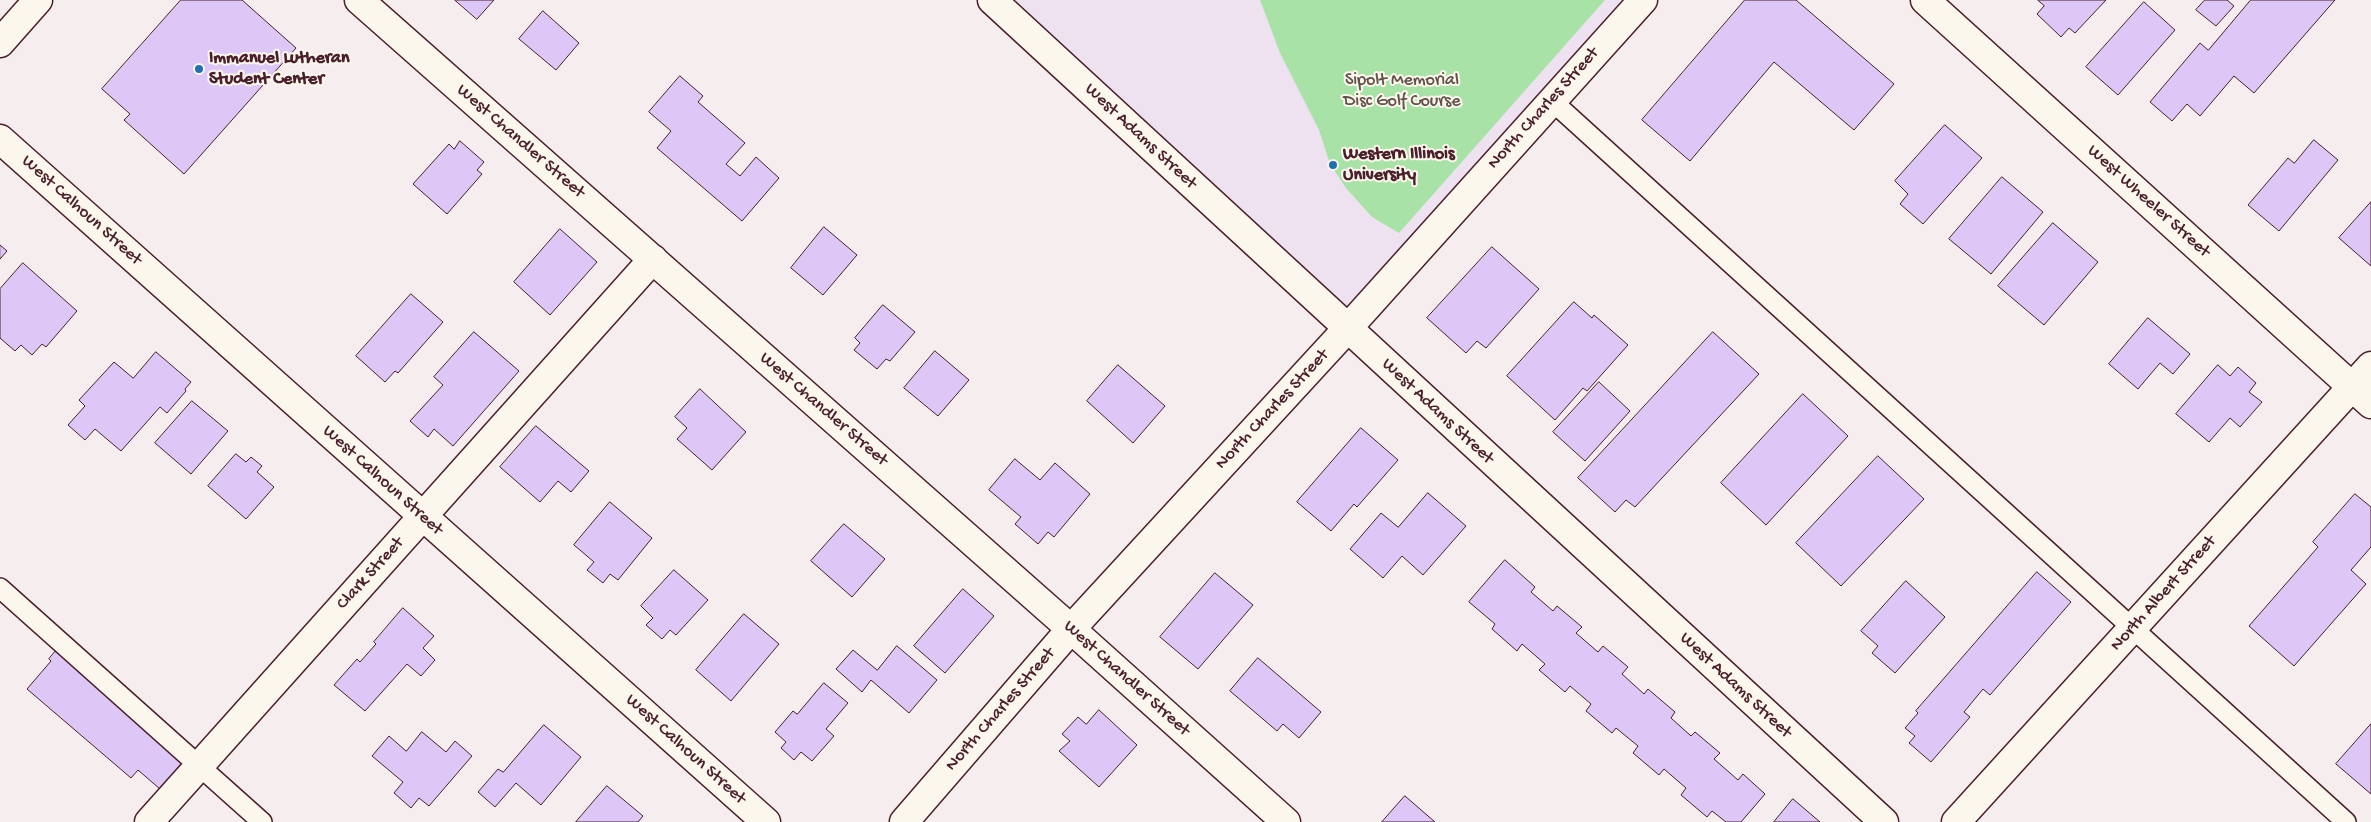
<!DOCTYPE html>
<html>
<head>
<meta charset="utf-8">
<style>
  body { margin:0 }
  canvas { display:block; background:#f5edee }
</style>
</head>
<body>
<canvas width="2371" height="822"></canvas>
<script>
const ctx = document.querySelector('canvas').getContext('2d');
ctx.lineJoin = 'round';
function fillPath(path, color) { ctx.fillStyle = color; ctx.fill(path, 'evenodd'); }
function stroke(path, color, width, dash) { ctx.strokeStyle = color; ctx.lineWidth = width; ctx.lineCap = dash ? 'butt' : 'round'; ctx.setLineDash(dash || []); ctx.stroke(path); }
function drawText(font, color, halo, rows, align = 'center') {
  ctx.font = font + ' "Gochi Hand",sans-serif'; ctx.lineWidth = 4; ctx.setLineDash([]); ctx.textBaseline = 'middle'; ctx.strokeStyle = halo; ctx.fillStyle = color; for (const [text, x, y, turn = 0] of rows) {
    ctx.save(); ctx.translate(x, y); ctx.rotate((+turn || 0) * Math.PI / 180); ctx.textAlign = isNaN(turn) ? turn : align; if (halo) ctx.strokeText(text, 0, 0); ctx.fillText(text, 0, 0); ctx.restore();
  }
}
fillPath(new Path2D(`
  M 992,0 L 1646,0 L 1347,329 Z`), '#eee2f1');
fillPath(new Path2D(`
  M 1260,0 L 1605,0 L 1399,233 L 1372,217 L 1346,188 L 1330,164 L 1319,130 L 1280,53 Z`), '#a9e2a6');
const building = new Path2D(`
  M 181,0 L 242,0 L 296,48 L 184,174 L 124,120 L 130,114 L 102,89 Z
  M 455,0 L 494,0 L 477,19 Z
  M 1745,0 L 1796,0 L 1894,84 L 1854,130 L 1774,62 L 1690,161 L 1642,120 Z
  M 2038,0 L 2106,0 L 2075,33 L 2069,28 L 2061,37 L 2037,14 L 2044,6 Z
  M 2205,0 L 2227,0 L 2234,6 L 2216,26 L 2196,10 Z
  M 2251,0 L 2335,0 L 2254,93 L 2234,76 L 2200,116 L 2187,104 L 2172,121 L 2150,102 L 2200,43 L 2208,50 Z
  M 2144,2 L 2175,30 L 2118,95 L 2086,67 Z
  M 543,11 L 579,43 L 556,70 L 519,39 Z
  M 680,76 L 703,96 L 698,102 L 745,143 L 726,164 L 740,176 L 756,157 L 779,178 L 742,221 L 657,148 L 671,131 L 649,112 Z
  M 1945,125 L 1982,158 L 1923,224 L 1900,204 L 1908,194 L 1895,181 Z
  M 2314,140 L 2338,160 L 2279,231 L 2248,205 L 2288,158 L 2294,163 Z
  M 460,141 L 484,162 L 477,170 L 482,174 L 447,214 L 413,184 L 449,144 L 454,149 Z
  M 2002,177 L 2043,212 L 1991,274 L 1949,239 Z
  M 2371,202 L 2371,266 L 2339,238 Z
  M 2053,223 L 2098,262 L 2044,325 L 1998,286 Z
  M 824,227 L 857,255 L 823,295 L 791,268 Z
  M 560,229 L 597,262 L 550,315 L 514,282 Z
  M 0,245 L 7,251 L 0,259 Z
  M 1492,247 L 1539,289 L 1486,348 L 1477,341 L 1466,353 L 1427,318 Z
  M 23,263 L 77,311 L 46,347 L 42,344 L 32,355 L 21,345 L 15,351 L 0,338 L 0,289 Z
  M 411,294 L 443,322 L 398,373 L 395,371 L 385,382 L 356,356 Z
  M 1574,302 L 1592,318 L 1594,315 L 1628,345 L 1587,391 L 1583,388 L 1555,420 L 1507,376 Z
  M 883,305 L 915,332 L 890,361 L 886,359 L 877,369 L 854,350 L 860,343 L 855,338 Z
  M 2148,318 L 2190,354 L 2173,374 L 2160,363 L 2138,389 L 2109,364 Z
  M 474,332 L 519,371 L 453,446 L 434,429 L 428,437 L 410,421 L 443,385 L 434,377 Z
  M 1713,332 L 1759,374 L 1635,507 L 1626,500 L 1615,512 L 1578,478 Z
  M 935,351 L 969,380 L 938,416 L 904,388 Z
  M 156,352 L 191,382 L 185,389 L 186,391 L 167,413 L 160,407 L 121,451 L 95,429 L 85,440 L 68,425 L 85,406 L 79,400 L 114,362 L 133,378 Z
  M 1118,365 L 1165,406 L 1133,443 L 1087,401 Z
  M 2218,365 L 2230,376 L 2238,367 L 2256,383 L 2249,392 L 2262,402 L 2240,427 L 2230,418 L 2209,442 L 2176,414 Z
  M 1599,382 L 1630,411 L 1585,461 L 1553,432 Z
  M 700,389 L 746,432 L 712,470 L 677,439 L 687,428 L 675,417 Z
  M 1803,394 L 1848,436 L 1766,525 L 1721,483 Z
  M 192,401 L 228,431 L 191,474 L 155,443 Z
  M 536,426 L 589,471 L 571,492 L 558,481 L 540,502 L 500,467 Z
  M 1361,428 L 1398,460 L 1357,507 L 1354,504 L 1331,531 L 1297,502 Z
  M 236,454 L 246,462 L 251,457 L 262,466 L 257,472 L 274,487 L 246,519 L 208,486 Z
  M 1878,456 L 1924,499 L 1841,586 L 1796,543 Z
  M 1015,459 L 1040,480 L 1055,463 L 1090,494 L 1054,537 L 1048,532 L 1038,544 L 1015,524 L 1021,517 L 989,490 Z
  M 1428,493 L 1466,526 L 1423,575 L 1402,556 L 1383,578 L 1350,549 L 1381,513 L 1398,527 Z
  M 2355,494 L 2371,507 L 2371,547 L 2351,570 L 2366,584 L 2294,666 L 2249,626 L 2318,547 L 2313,542 Z
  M 610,502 L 652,538 L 618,580 L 610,574 L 603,583 L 587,570 L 594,562 L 574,545 Z
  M 844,524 L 885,559 L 852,597 L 811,561 Z
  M 1505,560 L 1535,587 L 1531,592 L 1553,611 L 1557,606 L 1582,627 L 1576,633 L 1598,652 L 1603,646 L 1628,667 L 1622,674 L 1644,694 L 1648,689 L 1675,712 L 1671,718 L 1691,736 L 1695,732 L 1720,753 L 1714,759 L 1738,780 L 1743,774 L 1765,794 L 1741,822 L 1726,822 L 1712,811 L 1707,817 L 1681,795 L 1686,788 L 1664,769 L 1659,775 L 1633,753 L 1638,746 L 1616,728 L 1612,733 L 1586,711 L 1591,704 L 1570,686 L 1565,692 L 1539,670 L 1545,664 L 1522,644 L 1517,651 L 1492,629 L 1495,624 L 1469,602 Z
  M 674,570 L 708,600 L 676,635 L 670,630 L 662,639 L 646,625 L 653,618 L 641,606 Z
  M 2037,572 L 2071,602 L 1990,695 L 1983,689 L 1964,712 L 1970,717 L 1931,762 L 1909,743 L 1915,736 L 1905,728 L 1918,713 L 1916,711 Z
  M 1215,573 L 1253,605 L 1198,669 L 1160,637 Z
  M 1906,581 L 1945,617 L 1895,673 L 1872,653 L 1878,646 L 1861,631 Z
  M 963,589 L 994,616 L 945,673 L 914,646 Z
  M 403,608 L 434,636 L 423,648 L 435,660 L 421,676 L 407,664 L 365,711 L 334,685 L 357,659 L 360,662 L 376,644 L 374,642 Z
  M 744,614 L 779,644 L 731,701 L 696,670 Z
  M 60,646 L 189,755 L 160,789 L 138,770 L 131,778 L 27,689 L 51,661 L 49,659 Z
  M 897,646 L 937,680 L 909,713 L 871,680 L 862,692 L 836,669 L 853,650 L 877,670 Z
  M 1258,658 L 1321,712 L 1299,738 L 1283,724 L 1277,731 L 1230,691 Z
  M 824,683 L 848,703 L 826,729 L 834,736 L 812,761 L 801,752 L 794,760 L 781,748 L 786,742 L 775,732 L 793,711 L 797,714 Z
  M 1099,710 L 1137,745 L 1099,787 L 1059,751 L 1070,741 L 1062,734 L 1078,717 L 1086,724 Z
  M 2371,724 L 2371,794 L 2336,764 Z
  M 544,725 L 581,757 L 541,805 L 516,783 L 495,807 L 478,792 L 498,769 L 503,772 Z
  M 422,732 L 446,752 L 455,741 L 472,756 L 429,806 L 419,798 L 411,808 L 394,793 L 403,782 L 372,756 L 389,736 L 406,751 Z
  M 607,786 L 643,816 L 638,822 L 576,822 Z
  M 1405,796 L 1435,822 L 1382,822 Z
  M 1793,799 L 1820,822 L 1774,822 Z`);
fillPath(building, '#ddc7f7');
stroke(building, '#4a1f2b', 1);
const service = new Path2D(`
  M 1551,100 L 2346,822
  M 0,588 L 262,822`);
const minor = new Path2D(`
  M 359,0 L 1071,629 L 1286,822
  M 1925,0 L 2371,404
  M 0,43 L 38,0
  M 0,139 L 766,822
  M 149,822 L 653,259
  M 904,822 L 1071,629 L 1347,329 L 1643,0
  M 1956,822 L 2371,366`);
const tertiary = new Path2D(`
  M 992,0 L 1884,822`);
stroke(service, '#4a1f2b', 22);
stroke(minor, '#4a1f2b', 31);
stroke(tertiary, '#4a1f2b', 31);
stroke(service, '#fbf7ec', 19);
stroke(minor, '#fbf7ec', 28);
stroke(tertiary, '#fbf7ec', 28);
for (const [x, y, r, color] of [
  [199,69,5,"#1f6fb2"],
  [1333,165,5,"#1f6fb2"]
]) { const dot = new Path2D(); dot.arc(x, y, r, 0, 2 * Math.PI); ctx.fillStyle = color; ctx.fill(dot); stroke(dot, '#fbf7ec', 2); }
drawText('bold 18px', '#4a1f2b', '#fbf7ec', [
  ["Immanuel Lutheran",209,59],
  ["Student Center",209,80],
  ["Western Illinois",1343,155],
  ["University",1343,176]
], 'left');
drawText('18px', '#62504a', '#fbf7ec', [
  ["Sipolt Memorial",1402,81],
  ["Disc Golf Course",1402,102]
]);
drawText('18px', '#4a1f2b', '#fbf7ec', [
  ["North Charles Street",1544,109,-48],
  ["West Adams Street",1140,137,43],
  ["West Chandler Street",520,142,41],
  ["West Wheeler Street",2148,202,42],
  ["West Calhoun Street",81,211,42],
  ["West Chandler Street",823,410,41],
  ["North Charles Street",1273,410,-47],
  ["West Adams Street",1437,412,43],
  ["West Calhoun Street",382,481,42],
  ["Clark Street",371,574,-48],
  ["North Albert Street",2164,594,-48],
  ["West Chandler Street",1126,679,42],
  ["West Adams Street",1735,686,43],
  ["North Charles Street",1001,710,-49],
  ["West Calhoun Street",685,750,42]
]);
</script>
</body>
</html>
